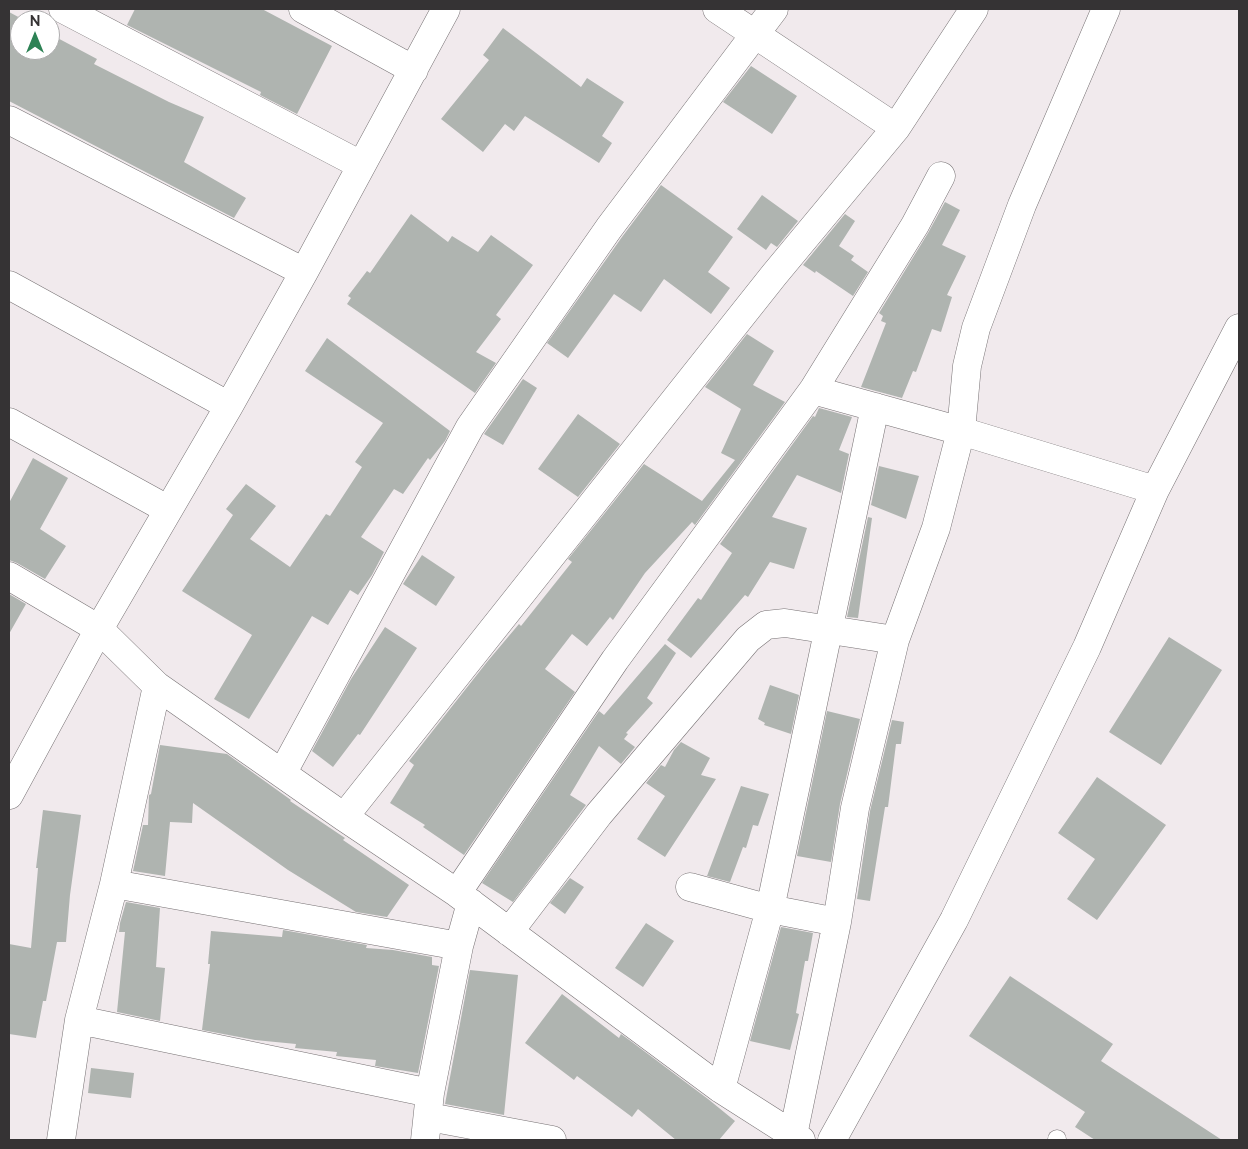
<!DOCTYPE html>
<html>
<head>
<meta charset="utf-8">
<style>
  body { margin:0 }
  #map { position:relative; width:1248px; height:1149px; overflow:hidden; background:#f1eaed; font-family:Raleway,sans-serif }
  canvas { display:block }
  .frame { position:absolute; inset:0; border:10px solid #353334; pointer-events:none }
  .north { position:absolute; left:10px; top:10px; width:50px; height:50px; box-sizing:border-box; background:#fff; border:1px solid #aeadae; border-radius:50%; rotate:0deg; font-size:14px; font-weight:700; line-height:20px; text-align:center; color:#353334 }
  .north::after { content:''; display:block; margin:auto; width:18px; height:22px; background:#2d8255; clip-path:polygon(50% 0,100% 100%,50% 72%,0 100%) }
</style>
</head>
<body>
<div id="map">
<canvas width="1248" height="1149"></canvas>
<div class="frame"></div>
<div class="north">N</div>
</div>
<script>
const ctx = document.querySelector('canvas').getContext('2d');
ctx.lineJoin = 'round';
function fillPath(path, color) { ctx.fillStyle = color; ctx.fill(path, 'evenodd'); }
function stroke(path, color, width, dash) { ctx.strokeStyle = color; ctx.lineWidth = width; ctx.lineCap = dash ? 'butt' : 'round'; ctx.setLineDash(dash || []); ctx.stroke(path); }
fillPath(new Path2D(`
  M 135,9 L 262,9 L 332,46 L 297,114 L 260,95 L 261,92 L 127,25 Z
  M 9,12 L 24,20 L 20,20 L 20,50 L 50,50 L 50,34 L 97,59 L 94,64 L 169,102 L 204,117 L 184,162 L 246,198 L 234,218 L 9,101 Z
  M 503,28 L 581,87 L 587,78 L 624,102 L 602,136 L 612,143 L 599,163 L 525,116 L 514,131 L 505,124 L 483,152 L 441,119 L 489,60 L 483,55 Z
  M 751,66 L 797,96 L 772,134 L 723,102 Z
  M 661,185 L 733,237 L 708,272 L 730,288 L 711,314 L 664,279 L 641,312 L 614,294 L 568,358 L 547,343 L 622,237 Z
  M 762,195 L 798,221 L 777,247 L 771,243 L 766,250 L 737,229 Z
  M 945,202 L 960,210 L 942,245 L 966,256 L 947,295 L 952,297 L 941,332 L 932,329 L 916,372 L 913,371 L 902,398 L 861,387 L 886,323 L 881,321 L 883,316 L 879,313 L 928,233 Z
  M 411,214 L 448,242 L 452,236 L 478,252 L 491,235 L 533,265 L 496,315 L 501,319 L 476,352 L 496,363 L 475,393 L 347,304 L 351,298 L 348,296 L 367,271 L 370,273 Z
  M 845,214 L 855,221 L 839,246 L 854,256 L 851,260 L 868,272 L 853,296 L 816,271 L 815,273 L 803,265 Z
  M 747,334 L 774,351 L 753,385 L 785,402 L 695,525 L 692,522 L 645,573 L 613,620 L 610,617 L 587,646 L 572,634 L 545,669 L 575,692 L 464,855 L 423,827 L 425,825 L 390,803 L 414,765 L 409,761 L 487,662 L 519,624 L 521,626 L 572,562 L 568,559 L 644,464 L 702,501 L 735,460 L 721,453 L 741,409 L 705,387 Z
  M 327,338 L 450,431 L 445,441 L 430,460 L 428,458 L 403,494 L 394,489 L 361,537 L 384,552 L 372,575 L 358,595 L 350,590 L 328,625 L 312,616 L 249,719 L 214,699 L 252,635 L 182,591 L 233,515 L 226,509 L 246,484 L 276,506 L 250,539 L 290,567 L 326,514 L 330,516 L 362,467 L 355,462 L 383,423 L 305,371 Z
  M 523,379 L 537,388 L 503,445 L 484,434 Z
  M 819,408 L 852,417 L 839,450 L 849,454 L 841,493 L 797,475 L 772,517 L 807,528 L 794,569 L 770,562 L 748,597 L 745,595 L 691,658 L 667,640 L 698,598 L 701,600 L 732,553 L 720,544 L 813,416 L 815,417 Z
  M 578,414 L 620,444 L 578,497 L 538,469 Z
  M 33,458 L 68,478 L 40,529 L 66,546 L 45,579 L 17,563 L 9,560 L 9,503 Z
  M 879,466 L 919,476 L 906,519 L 871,505 Z
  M 868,517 L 872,518 L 858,618 L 847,617 Z
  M 422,555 L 455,577 L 436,606 L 403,584 Z
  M 9,594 L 26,604 L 9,634 Z
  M 385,627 L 417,648 L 360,735 L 358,734 L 333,767 L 312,751 L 351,679 Z
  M 1169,637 L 1222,670 L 1161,765 L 1109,732 Z
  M 665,644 L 676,653 L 647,698 L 653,703 L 626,733 L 628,734 L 624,739 L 635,747 L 621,764 L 599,746 L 570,795 L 586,805 L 513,902 L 482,883 L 599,711 L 604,715 Z
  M 770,685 L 799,695 L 791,734 L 764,725 L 765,723 L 758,719 Z
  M 827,711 L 860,719 L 840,804 L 831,862 L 797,856 Z
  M 892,720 L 904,722 L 901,744 L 896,744 L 888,807 L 885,807 L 870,901 L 857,899 L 870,811 Z
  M 681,742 L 710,758 L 701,775 L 716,779 L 665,857 L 637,839 L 665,796 L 646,783 L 661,765 L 665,767 L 674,750 Z
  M 160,745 L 227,754 L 291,800 L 290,801 L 345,838 L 343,840 L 409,885 L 387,917 L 356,912 L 288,870 L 193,803 L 192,823 L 170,822 L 165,876 L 133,871 L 143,825 L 148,825 L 149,795 L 151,794 Z
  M 1097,777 L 1166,825 L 1097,920 L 1067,899 L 1095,859 L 1058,833 Z
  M 741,786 L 769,794 L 758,826 L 753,825 L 746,848 L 743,847 L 730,882 L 707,876 Z
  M 43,810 L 81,815 L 70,895 L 66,942 L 57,942 L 46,1001 L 43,1001 L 36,1038 L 9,1034 L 9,944 L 31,948 L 38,868 L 36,868 Z
  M 570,878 L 584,887 L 565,914 L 550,903 Z
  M 126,902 L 160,908 L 156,967 L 165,968 L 160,1021 L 117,1012 L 125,932 L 119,932 L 120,923 Z
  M 646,923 L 674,941 L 643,987 L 615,968 Z
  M 781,927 L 813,933 L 808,961 L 805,961 L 796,1013 L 799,1014 L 790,1050 L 750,1041 Z
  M 283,930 L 367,945 L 366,948 L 393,950 L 432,957 L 432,965 L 439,966 L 418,1073 L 375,1066 L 376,1060 L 336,1056 L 337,1052 L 295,1048 L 296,1044 L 255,1040 L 202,1030 L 210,964 L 208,964 L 211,931 L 282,937 Z
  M 470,970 L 518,975 L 504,1115 L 445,1104 Z
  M 1010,976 L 1113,1044 L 1101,1061 L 1222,1140 L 1095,1140 L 1075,1127 L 1085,1112 L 969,1036 Z
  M 562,994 L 619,1038 L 621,1034 L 632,1042 L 708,1099 L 735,1121 L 719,1140 L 676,1140 L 638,1109 L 632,1117 L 577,1076 L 574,1080 L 525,1043 Z
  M 91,1068 L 134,1073 L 131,1098 L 88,1093 Z`), '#afb4b0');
const service = new Path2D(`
  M 1057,1140 L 1057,1139`);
const minor = new Path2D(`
  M 63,9 L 361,165
  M 303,9 L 414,70
  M 717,9 L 896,128
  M 9,120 L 304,272
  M 9,285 L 229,406
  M 813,390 L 961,431 L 1155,490
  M 9,422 L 167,509
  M 9,576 L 99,629 L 157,686 L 344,817 L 457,893 L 721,1089 L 801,1140
  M 283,772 L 470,427 L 609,228 L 774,9
  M 9,795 L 99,629 L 229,406 L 304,272 L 446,9
  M 344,817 L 774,275 L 896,128 L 974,9
  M 114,884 L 459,946
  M 690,887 L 770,909 L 837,922
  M 457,893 L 615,660 L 813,390 L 915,225 L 941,176
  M 509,932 L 599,814 L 748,639 L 766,625 L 785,623 L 895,640
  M 79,1020 L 430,1093
  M 721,1089 L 770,909 L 875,407
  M 429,1117 L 552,1140
  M 61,1140 L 79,1020 L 114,884 L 157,686
  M 425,1140 L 430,1093 L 459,946 L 471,903
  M 792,1140 L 837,922 L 855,808 L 895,640 L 936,528 L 961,431 L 967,366 L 976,328 L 1022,205 L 1106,9
  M 832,1140 L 954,920 L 1087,647 L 1155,490 L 1239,328`);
stroke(service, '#777274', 19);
stroke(minor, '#777274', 29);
stroke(service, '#fff', 18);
stroke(minor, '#fff', 28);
</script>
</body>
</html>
